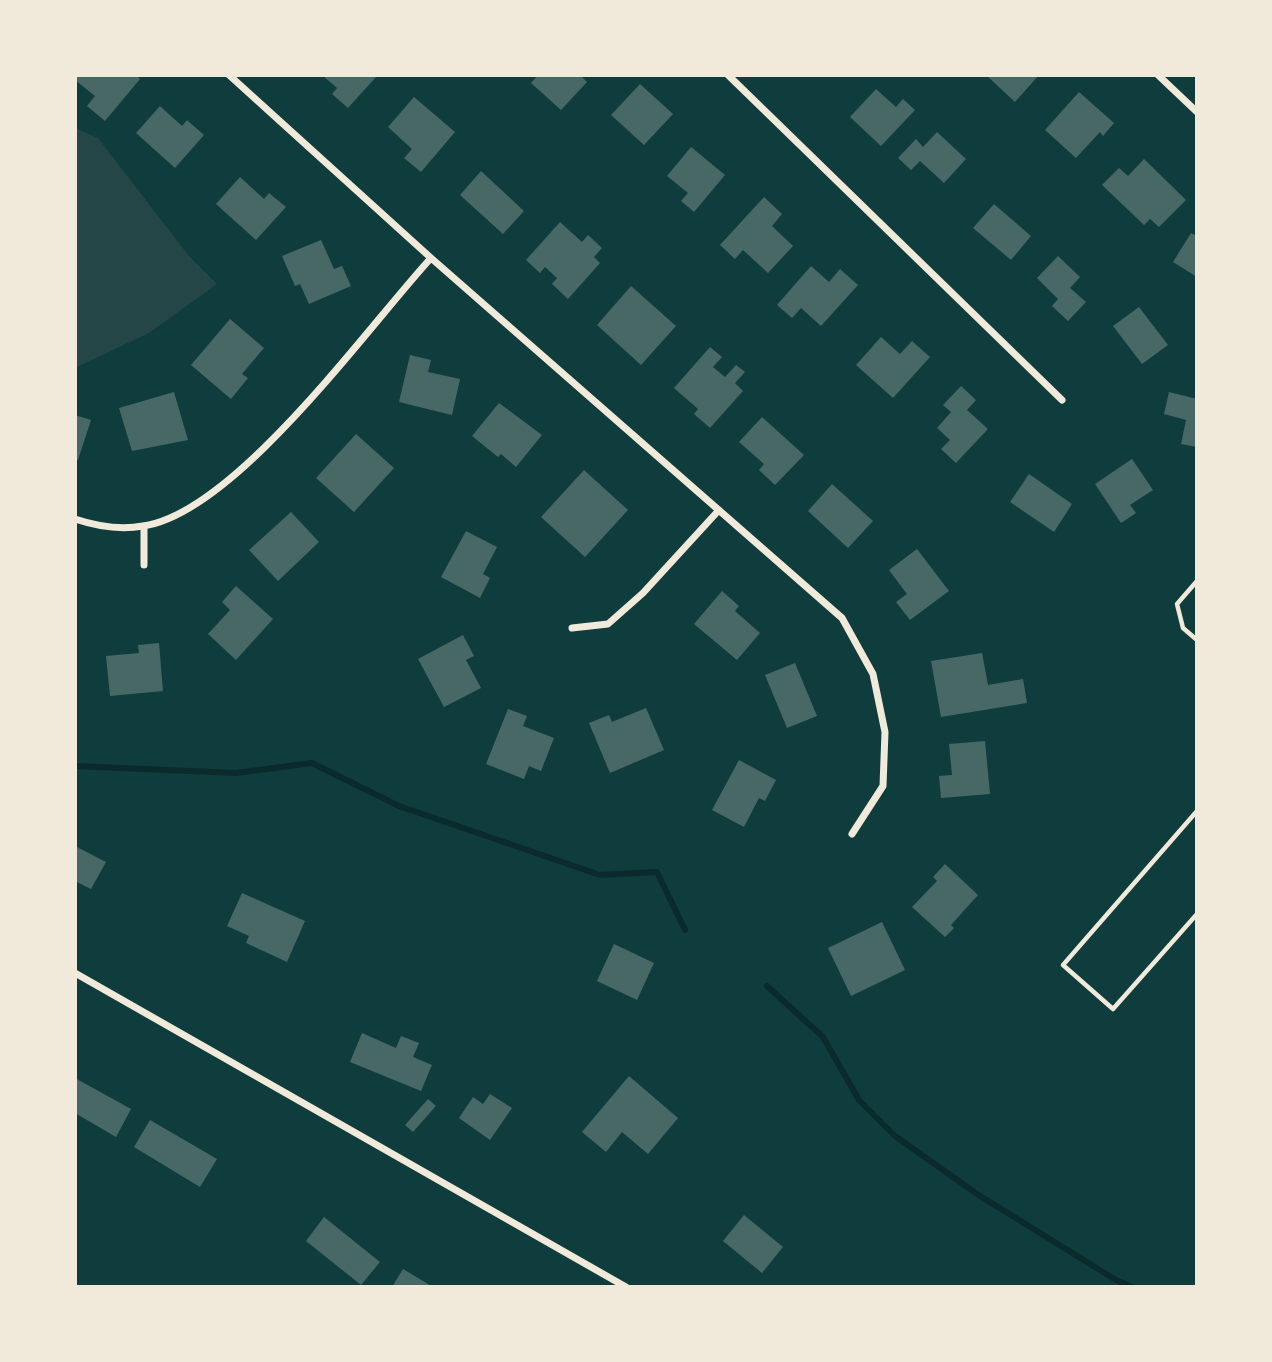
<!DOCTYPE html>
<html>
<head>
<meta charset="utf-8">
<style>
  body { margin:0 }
  #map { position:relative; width:1272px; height:1362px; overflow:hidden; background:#0f3d3e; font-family:"Varela Round",sans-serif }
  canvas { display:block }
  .frame { position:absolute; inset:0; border:77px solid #f1e9da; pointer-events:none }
</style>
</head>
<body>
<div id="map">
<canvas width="1272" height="1362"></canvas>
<div class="frame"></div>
</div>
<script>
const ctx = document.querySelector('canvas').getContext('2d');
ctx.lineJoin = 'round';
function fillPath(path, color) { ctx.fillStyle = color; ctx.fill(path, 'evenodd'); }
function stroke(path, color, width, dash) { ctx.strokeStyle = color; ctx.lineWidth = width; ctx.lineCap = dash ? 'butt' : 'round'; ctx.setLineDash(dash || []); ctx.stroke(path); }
fillPath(new Path2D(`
  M 75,128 L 98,138 L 189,256 L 217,284 L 149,333 L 77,367 Z`), '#244646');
stroke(new Path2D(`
  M 75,766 L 236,773 L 312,763 L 399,806 L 600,875 L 657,872 L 685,930
  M 767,986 L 823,1037 L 859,1100 L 895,1136 L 977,1194 L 1116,1280 L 1132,1287`), '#0a2a2b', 6);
fillPath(new Path2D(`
  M 75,75 L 136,75 L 140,79 L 105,121 L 87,106 L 95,96 L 75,80 Z
  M 322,75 L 374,75 L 376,77 L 348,108 L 332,94 L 337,88 Z
  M 538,75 L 580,75 L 587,82 L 561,110 L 531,83 Z
  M 986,75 L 1039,75 L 1015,102 Z
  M 640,84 L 673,114 L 644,145 L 611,115 Z
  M 876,89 L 896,107 L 903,99 L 915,110 L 881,146 L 850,117 Z
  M 1079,92 L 1114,123 L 1103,136 L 1100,132 L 1076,158 L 1045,130 Z
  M 414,97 L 455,132 L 421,172 L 404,158 L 412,149 L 388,127 Z
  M 160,106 L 182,126 L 187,120 L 204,135 L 175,168 L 136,133 Z
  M 937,132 L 966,159 L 944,183 L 920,161 L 911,170 L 898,158 L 916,139 L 923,147 Z
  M 691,147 L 725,175 L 694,212 L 681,201 L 688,193 L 667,176 Z
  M 1144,159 L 1186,200 L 1159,227 L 1150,219 L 1144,225 L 1102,185 L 1119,168 L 1128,176 Z
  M 481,171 L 524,211 L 503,234 L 460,195 Z
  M 240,177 L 264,199 L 269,193 L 286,207 L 256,240 L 216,204 Z
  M 764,197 L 782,214 L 772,226 L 793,246 L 768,273 L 743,250 L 735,259 L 720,245 Z
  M 994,204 L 1031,236 L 1011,260 L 973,228 Z
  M 560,222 L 582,242 L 588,235 L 602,248 L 594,257 L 600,263 L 568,299 L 552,284 L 557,278 L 545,267 L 540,273 L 526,260 Z
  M 1191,233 L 1197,236 L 1197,277 L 1173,262 Z
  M 321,240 L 334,269 L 342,266 L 351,286 L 309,304 L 300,284 L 295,286 L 282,256 Z
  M 1058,256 L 1080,277 L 1070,288 L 1086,302 L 1068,321 L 1052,306 L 1058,299 L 1037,278 Z
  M 811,266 L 829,282 L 840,269 L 858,285 L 821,326 L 801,308 L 792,318 L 777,305 Z
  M 631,286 L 676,326 L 641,365 L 597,325 Z
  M 1139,307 L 1168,345 L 1142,364 L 1113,326 Z
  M 230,319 L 264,348 L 242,374 L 248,378 L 231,399 L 191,365 Z
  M 881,337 L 900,354 L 912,341 L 930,357 L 893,398 L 856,365 Z
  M 710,347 L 722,357 L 713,367 L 725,377 L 736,365 L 745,372 L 735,383 L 743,391 L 710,428 L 694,414 L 698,409 L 674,388 Z
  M 410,355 L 431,360 L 428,372 L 460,379 L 452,415 L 399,402 Z
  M 961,386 L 976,400 L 967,410 L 988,429 L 956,463 L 941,449 L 950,440 L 937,428 L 951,412 L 943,405 Z
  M 174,392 L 188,440 L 132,451 L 119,408 Z
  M 1169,392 L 1197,399 L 1197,447 L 1181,444 L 1186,420 L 1164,414 Z
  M 499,403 L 542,435 L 516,467 L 501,454 L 498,457 L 472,436 Z
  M 75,415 L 91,420 L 78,460 L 75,459 Z
  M 762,417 L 804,455 L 775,485 L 759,470 L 764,464 L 739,442 Z
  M 356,434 L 394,468 L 354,512 L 316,478 Z
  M 1132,459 L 1153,490 L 1130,505 L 1136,513 L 1121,523 L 1095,484 Z
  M 584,470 L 628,510 L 585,557 L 541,517 Z
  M 1029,474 L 1072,504 L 1054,532 L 1010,502 Z
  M 832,484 L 873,521 L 848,548 L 808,511 Z
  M 291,512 L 319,542 L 278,581 L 249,550 Z
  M 466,531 L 497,547 L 483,574 L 490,578 L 480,598 L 441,577 Z
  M 917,549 L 949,591 L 910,620 L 896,602 L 907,594 L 889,570 Z
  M 236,586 L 273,619 L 236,660 L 208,634 L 230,610 L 222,602 Z
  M 722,591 L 739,606 L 735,611 L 760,633 L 737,660 L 694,624 Z
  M 463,635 L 474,656 L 466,660 L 481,688 L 444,707 L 418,659 Z
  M 159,643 L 163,691 L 110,696 L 106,656 L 139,653 L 138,645 Z
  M 982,653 L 988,685 L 1023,679 L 1027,703 L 941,717 L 931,661 Z
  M 795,663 L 817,716 L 787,728 L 765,675 Z
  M 646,708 L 664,750 L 610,773 L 589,723 L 609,715 L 612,722 Z
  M 508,709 L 527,716 L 523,726 L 554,738 L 541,771 L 529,766 L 524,779 L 486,764 Z
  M 985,741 L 990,794 L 941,798 L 939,776 L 952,775 L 949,744 Z
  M 739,760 L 776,780 L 765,801 L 759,798 L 744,827 L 712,810 Z
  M 75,846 L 106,862 L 91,889 L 75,881 Z
  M 945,864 L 978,895 L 951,925 L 954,928 L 945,937 L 912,907 L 937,881 L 933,877 Z
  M 242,893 L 305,921 L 287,962 L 246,943 L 249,936 L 227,926 Z
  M 882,922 L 905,970 L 851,996 L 828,948 Z
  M 614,944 L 654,963 L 637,1000 L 597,981 Z
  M 362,1033 L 396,1048 L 401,1036 L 419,1043 L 413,1057 L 432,1065 L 421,1091 L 350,1062 Z
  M 629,1076 L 678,1118 L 648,1154 L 622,1132 L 606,1152 L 582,1132 Z
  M 75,1078 L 131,1109 L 116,1137 L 75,1113 Z
  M 490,1094 L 512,1108 L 490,1140 L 459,1118 L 473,1097 L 483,1104 Z
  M 428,1099 L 436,1106 L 413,1132 L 405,1125 Z
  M 150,1120 L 217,1159 L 200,1187 L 134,1147 Z
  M 744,1215 L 783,1247 L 762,1273 L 723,1241 Z
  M 324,1217 L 380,1262 L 361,1285 L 306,1241 Z
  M 403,1269 L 433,1287 L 392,1287 Z`), '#486865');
stroke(new Path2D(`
  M 1197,581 L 1177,604 L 1183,628 L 1197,640
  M 1197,811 L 1063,965 L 1113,1009 L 1197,914`), '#f1e9da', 4.5);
stroke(new Path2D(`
  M 229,75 L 431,258 L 842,618 L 873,674 L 885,732 L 883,786 L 852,834
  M 728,75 L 1062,400
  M 1158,75 L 1197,112
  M 75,519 C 96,526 121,530 143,526 C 235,513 367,328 431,258
  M 144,565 L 144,526
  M 572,628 L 608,624 L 643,593 L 719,510
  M 75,973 L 626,1287`), '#f1e9da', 7);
</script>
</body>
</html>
